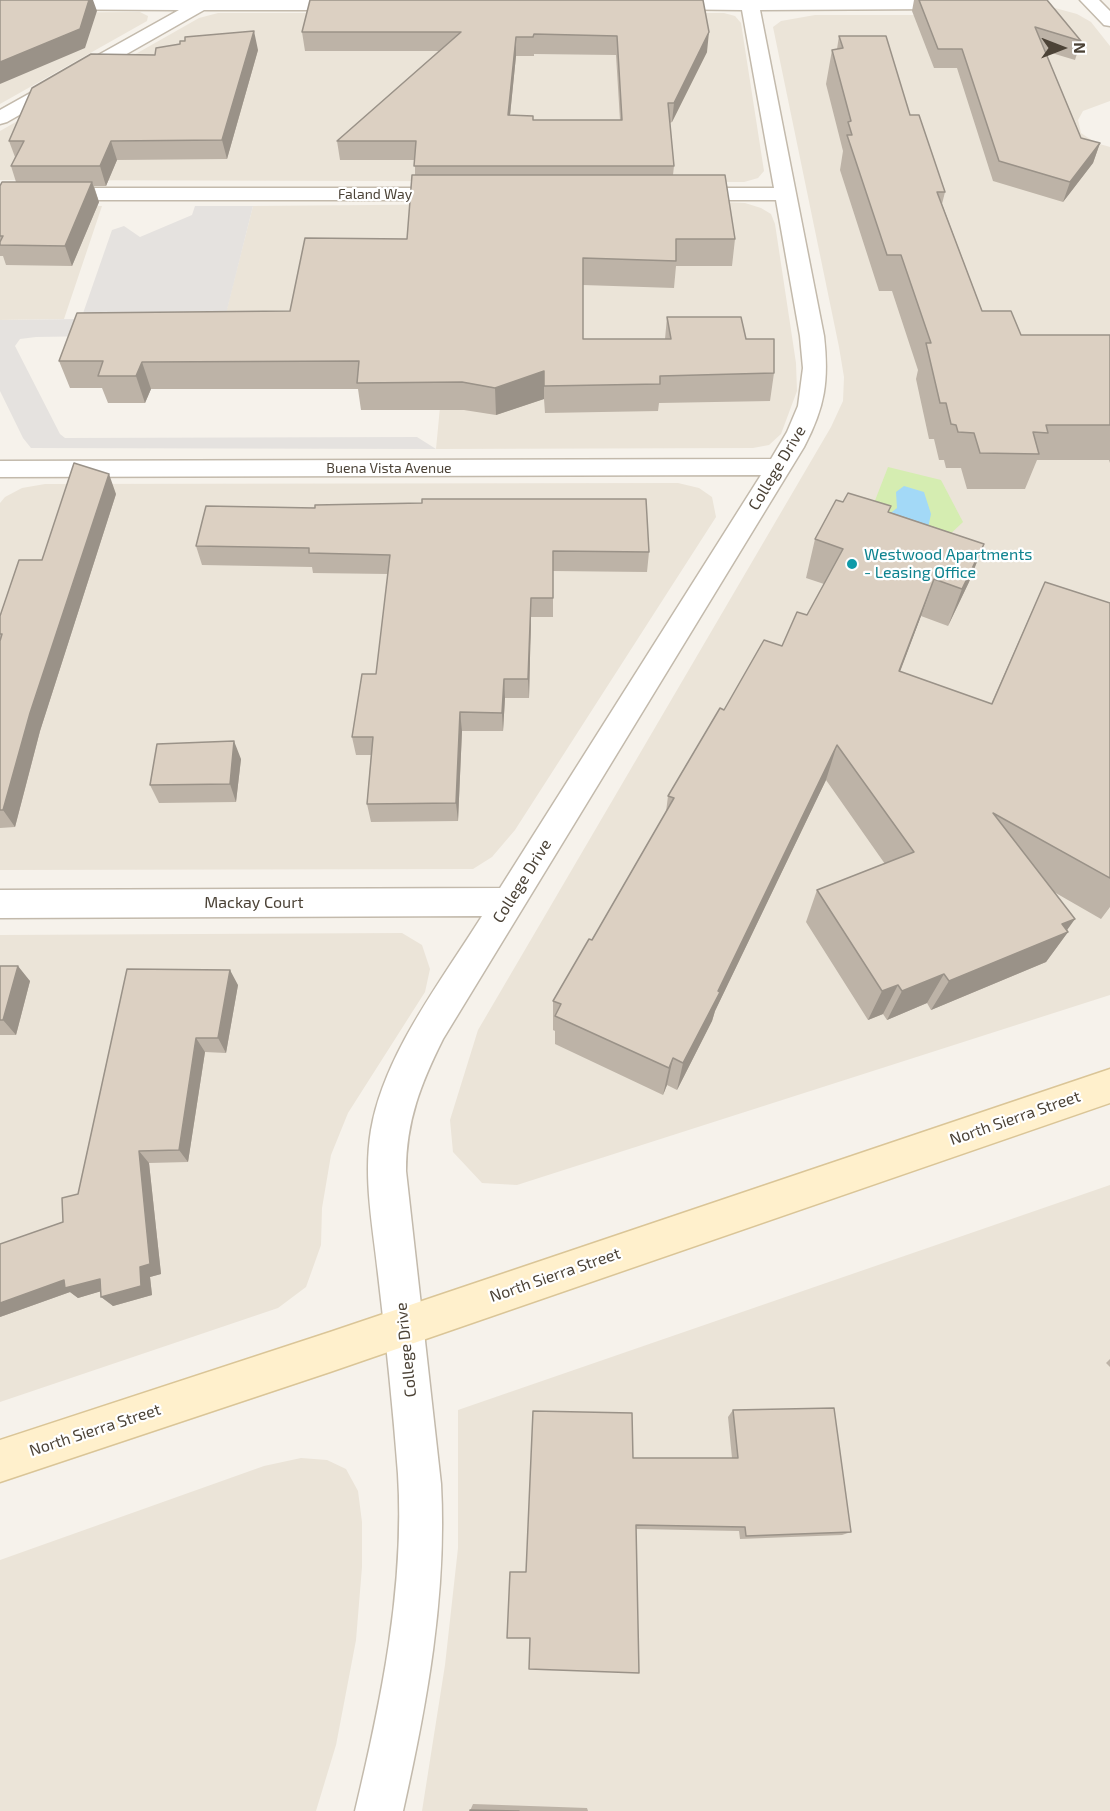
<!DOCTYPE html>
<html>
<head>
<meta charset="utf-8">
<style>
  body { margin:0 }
  #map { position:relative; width:1110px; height:1811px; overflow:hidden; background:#f6f2eb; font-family:"Exo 2",sans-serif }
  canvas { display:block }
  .north { position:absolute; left:1032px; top:18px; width:60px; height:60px; -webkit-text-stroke:4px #fff; paint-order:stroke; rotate:90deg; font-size:16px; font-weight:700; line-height:24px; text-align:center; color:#4c4337 }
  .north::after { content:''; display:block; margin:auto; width:21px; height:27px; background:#4c4337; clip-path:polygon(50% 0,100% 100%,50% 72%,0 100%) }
</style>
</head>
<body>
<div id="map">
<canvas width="1110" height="1811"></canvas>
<div class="north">N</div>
</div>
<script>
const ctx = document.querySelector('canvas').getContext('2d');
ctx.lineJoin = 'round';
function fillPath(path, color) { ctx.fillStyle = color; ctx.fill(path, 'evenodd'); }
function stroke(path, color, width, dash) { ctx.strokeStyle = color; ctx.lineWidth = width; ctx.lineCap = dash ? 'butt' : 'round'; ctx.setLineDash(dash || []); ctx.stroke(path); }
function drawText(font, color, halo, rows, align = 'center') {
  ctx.font = font + ' "Exo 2",sans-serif'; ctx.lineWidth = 4.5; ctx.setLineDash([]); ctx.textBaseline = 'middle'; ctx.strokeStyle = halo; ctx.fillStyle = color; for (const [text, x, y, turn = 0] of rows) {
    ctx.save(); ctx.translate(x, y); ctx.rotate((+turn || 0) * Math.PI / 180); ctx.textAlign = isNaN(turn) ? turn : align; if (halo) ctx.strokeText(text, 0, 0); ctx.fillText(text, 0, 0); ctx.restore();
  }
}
fillPath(new Path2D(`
  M 1038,7 L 1055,8 L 1077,14 L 1091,22 L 1110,46 L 1110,101 L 1083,111 L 1078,120 L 1081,133 L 1096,143 L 1110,147 L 1110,995 L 517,1185 L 482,1183 L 453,1152 L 450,1120 L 478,1030 L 831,427 L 843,401 L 844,377 L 839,347 L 773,27 L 781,21 L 815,15 L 958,15 Z
  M 140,12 L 148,16 L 147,21 L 0,104 L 0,13 Z
  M 218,13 L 724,13 L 735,16 L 741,23 L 764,171 L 758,178 L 744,182 L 0,180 L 0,131 L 199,18 Z
  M 723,202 L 745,203 L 761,208 L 771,214 L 775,224 L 796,363 L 797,391 L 781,434 L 769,445 L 753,448 L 436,449 L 449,313 L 225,316 L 253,206 Z
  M 0,206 L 102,206 L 64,319 L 0,320 Z
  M 678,483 L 699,488 L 712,497 L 716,517 L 515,830 L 492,857 L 473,869 L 0,870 L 0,503 L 5,497 L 22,488 L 45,484 Z
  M 402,933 L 422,945 L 430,969 L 425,992 L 348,1113 L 331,1155 L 322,1208 L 321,1245 L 306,1287 L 278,1308 L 0,1402 L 0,935 Z
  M 1110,1185 L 1110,1811 L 422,1811 L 445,1665 L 458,1548 L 458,1410 Z
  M 301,1458 L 327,1460 L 346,1469 L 358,1491 L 362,1522 L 362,1567 L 356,1640 L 336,1745 L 316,1811 L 0,1811 L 0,1560 L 264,1466 Z`), '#ebe4d8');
fillPath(new Path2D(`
  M 888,467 L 941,480 L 963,522 L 929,554 L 862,534 Z`), '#d5edb1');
fillPath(new Path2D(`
  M 195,206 L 253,206 L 221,334 L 36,337 L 20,339 L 15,346 L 60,434 L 65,438 L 417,437 L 436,449 L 31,448 L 23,438 L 0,391 L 0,320 L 81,319 L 112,230 L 124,226 L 140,237 L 192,215 Z`), '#e5e2df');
fillPath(new Path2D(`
  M 904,486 L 924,492 L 931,514 L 928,528 L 888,515 L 897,508 L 896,492 Z`), '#a3d9f7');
const street = new Path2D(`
  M 0,0 L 355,0 L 363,5 L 360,9 L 354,10 L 204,10 L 7,122 L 0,124 L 0,110 L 179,10 L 0,9 Z
  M 660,0 L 1019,0 L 1016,4 L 1010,5 L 945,9 L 760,10 L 824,336 C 829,381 825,407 804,447 L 443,1039 C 421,1083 406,1121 406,1171 L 441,1484 C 447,1594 427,1704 403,1811 L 355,1811 C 381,1702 405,1587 398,1474 C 393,1408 386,1341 378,1274 C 373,1227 363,1178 371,1130 C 384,1054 442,980 482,916 L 0,918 L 0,890 L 500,888 L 761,475 L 0,477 L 0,461 L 771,459 L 787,432 L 798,406 L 803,368 L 800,336 L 776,200 L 683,200 L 676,198 L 673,194 L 676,190 L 683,188 L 774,188 L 742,10 L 655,9 L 652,5 Z
  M 1080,0 L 1099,0 L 1110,11 L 1110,26 L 1104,25 Z
  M 0,188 L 454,188 L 461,190 L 464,194 L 461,198 L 454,200 L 0,200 Z`);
const secondary = new Path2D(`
  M 1110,1069 L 1110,1103 L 330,1372 L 0,1482 L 0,1440 L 330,1332 Z`);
stroke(street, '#c3baac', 3);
stroke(secondary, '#dac597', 3);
fillPath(street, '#fff');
fillPath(secondary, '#fff0cc');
fillPath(new Path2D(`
  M 703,0 L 707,52 L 672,122 L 670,123 L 674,166 L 673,175 L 735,239 L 732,266 L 676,266 L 674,288 L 583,285 L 583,339 L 665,339 L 667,317 L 746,339 L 774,373 L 770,401 L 659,403 L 658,411 L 545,413 L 544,399 L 496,415 L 464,410 L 361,410 L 358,389 L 151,389 L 145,403 L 108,403 L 102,388 L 70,388 L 59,361 L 290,311 L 407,239 L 415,175 L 415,160 L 340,160 L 337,141 L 439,51 L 305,51 L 302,32 ZM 534,54 L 616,55 L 620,120 L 533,120 L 510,115 L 516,56 L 534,56 Z
  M 914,0 L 1047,0 L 1081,41 L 1075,60 L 1045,51 L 1081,138 L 1100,143 L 1093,163 L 1063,202 L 993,181 L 957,68 L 934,68 L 912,11 Z
  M 839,36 L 910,115 L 945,192 L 942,204 L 982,311 L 1021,335 L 1110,335 L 1110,463 L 1109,460 L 1037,460 L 1025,489 L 967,489 L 961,468 L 946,468 L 944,460 L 939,460 L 934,439 L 929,439 L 916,379 L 918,370 L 892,291 L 879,291 L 840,170 L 843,151 L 826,84 L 832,50 L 837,49 Z
  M 258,50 L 227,159 L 117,160 L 106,186 L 94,186 L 99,202 L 72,266 L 6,265 L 3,256 L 0,256 L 0,186 L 16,182 L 11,166 L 15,157 L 9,141 L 155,55 Z
  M 116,494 L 40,731 L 15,827 L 0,828 L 0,616 L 42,560 Z
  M 843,502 L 890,512 L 984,544 L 969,582 L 948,626 L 921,616 L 900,672 L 991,704 L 1045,582 L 1110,603 L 1110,907 L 1101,919 L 1054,892 L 1068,932 L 1046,962 L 931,1010 L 927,1003 L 887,1020 L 883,1014 L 868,1020 L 806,922 L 817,890 L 885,864 L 826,780 L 715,1011 L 712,1021 L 677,1090 L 667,1085 L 663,1095 L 555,1044 L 555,1031 L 553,1030 L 553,1001 L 592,940 L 666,812 L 668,796 L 724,710 L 782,646 L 807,615 L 824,584 L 806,578 L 815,539 Z
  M 196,546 L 649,552 L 647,572 L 553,571 L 553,617 L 531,617 L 529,698 L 505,698 L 503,731 L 462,731 L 458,821 L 371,822 L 367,804 L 371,755 L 356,755 L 352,737 L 376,674 L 388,574 L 313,573 L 312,567 L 202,565 Z
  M 241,759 L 236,802 L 159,803 L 150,785 Z
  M 0,966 L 30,981 L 16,1035 L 0,1035 Z
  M 127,969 L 238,985 L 226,1053 L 205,1052 L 188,1162 L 149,1163 L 161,1274 L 150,1277 L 152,1295 L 113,1306 L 101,1291 L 78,1298 L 70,1292 L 0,1317 L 0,1244 L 63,1222 L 78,1194 Z
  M 1110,1359 L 1110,1367 L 1106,1363 Z
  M 733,1410 L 851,1532 L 842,1535 L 740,1539 L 739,1531 L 636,1529 L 530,1638 L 526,1572 L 633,1458 L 732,1458 L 728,1417 Z
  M 473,1804 L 587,1808 L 588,1811 L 470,1811 Z`), '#bdb3a7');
fillPath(new Path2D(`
  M 89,0 L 93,0 L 97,11 L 85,48 L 0,84 L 0,62 Z
  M 254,31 L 258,50 L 227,159 L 222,140 Z
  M 709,32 L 707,52 L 672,122 L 674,103 Z
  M 516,37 L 516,56 L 508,135 L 508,115 Z
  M 111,141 L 117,160 L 106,186 L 100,166 Z
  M 1100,143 L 1093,163 L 1063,202 L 1070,182 Z
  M 92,182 L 99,202 L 72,266 L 65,246 Z
  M 142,362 L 151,389 L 145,403 L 136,376 Z
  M 544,371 L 544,399 L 496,415 L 495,388 Z
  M 109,474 L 116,494 L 40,731 L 15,827 L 3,810 L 30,713 Z
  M 984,544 L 969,582 L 948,626 L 962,589 Z
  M 934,579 L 921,616 L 886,708 L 899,671 Z
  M 531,598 L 531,617 L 529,698 L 528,679 Z
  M 504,679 L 505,698 L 503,731 L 502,713 Z
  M 460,712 L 462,731 L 458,821 L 456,803 Z
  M 234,741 L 241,759 L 236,802 L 230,784 Z
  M 837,745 L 826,780 L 715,1011 L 712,1021 L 677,1090 L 683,1063 Z
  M 1075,919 L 1065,933 L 1068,932 L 1046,962 L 931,1010 L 949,981 L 1062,924 Z
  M 18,966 L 30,981 L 16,1035 L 3,1020 Z
  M 230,970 L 238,985 L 226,1053 L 218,1038 Z
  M 944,974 L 927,1003 L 887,1020 L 902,991 Z
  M 898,985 L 883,1014 L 868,1020 L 882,991 Z
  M 196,1038 L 205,1052 L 188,1162 L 179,1150 Z
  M 673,1058 L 667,1085 L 663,1095 L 669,1068 Z
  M 139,1151 L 149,1163 L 161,1274 L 150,1277 L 152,1295 L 113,1306 L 101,1297 L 140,1267 Z
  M 100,1279 L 112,1288 L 78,1298 L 70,1292 L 0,1317 L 0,1303 L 64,1280 Z`), '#9a9288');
const building = new Path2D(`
  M 0,0 L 89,0 L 80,29 L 0,62 Z
  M 310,0 L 703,0 L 709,32 L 674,103 L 668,103 L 674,166 L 414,166 L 416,141 L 337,141 L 461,32 L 302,32 ZM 534,34 L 617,36 L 622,120 L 533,120 L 533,116 L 508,115 L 516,37 L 533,37 Z
  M 919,0 L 1047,0 L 1081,41 L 1035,27 L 1081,138 L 1100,143 L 1070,182 L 999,161 L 962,49 L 938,49 Z
  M 254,31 L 222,140 L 111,141 L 100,166 L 11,166 L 24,141 L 9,141 L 32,88 L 91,54 L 155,55 L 156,48 L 180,44 L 180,41 L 185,41 L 185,37 Z
  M 839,36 L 886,36 L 910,115 L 919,115 L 945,192 L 937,192 L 982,311 L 1011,311 L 1021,335 L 1110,335 L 1110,425 L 1046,425 L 1048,433 L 1033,432 L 1039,454 L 980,453 L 974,433 L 958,432 L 956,425 L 951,424 L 946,403 L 940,403 L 926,343 L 931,343 L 901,255 L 887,255 L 847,135 L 852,135 L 848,122 L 851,121 L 832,50 L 843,48 Z
  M 412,175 L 725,175 L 735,239 L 676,239 L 676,261 L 583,258 L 583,339 L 671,339 L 667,317 L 741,317 L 746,339 L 774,339 L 774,373 L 660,376 L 660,384 L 544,386 L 544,371 L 495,388 L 462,382 L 357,383 L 359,361 L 142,362 L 136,376 L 98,376 L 103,361 L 59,361 L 77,313 L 290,311 L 305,238 L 407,239 Z
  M 2,182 L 92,182 L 65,246 L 0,245 L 0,242 L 3,236 L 0,236 L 0,186 Z
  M 74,463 L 109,474 L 30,713 L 3,810 L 0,810 L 0,641 L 2,634 L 0,634 L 0,616 L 19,560 L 42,560 Z
  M 848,493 L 891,506 L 888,512 L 984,544 L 962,589 L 934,579 L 899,671 L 992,704 L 1045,582 L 1110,603 L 1110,878 L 993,813 L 1075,919 L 1062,924 L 1068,932 L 949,981 L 944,974 L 902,991 L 898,985 L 882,991 L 817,890 L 914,852 L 837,745 L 718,991 L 720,992 L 683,1063 L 673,1058 L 669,1068 L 555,1016 L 561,1004 L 553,1001 L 589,939 L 592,940 L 674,798 L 668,796 L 720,708 L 724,710 L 764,640 L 782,646 L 797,612 L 807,615 L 843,549 L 815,539 L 836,500 L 843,502 Z
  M 422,499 L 646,499 L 649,552 L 553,551 L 553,598 L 531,598 L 528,679 L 504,679 L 502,713 L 460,712 L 456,803 L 367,804 L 373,737 L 352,737 L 362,674 L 376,674 L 390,555 L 309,553 L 309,548 L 196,546 L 206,506 L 315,508 L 315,505 L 422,503 Z
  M 234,741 L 230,784 L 150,785 L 157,744 Z
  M 0,966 L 18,966 L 3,1020 L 0,1020 Z
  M 127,969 L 230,970 L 218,1038 L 196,1038 L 179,1150 L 139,1151 L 150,1264 L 140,1267 L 141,1286 L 101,1297 L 100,1279 L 65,1288 L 64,1280 L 0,1303 L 0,1244 L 63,1222 L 62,1198 L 78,1194 Z
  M 834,1408 L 851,1532 L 746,1536 L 745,1527 L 636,1525 L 639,1673 L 529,1669 L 530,1638 L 507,1638 L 510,1572 L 526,1572 L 533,1411 L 632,1413 L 633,1458 L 738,1458 L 733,1410 Z
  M 470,1810 L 519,1811 L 470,1811 Z`);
fillPath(building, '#dcd0c2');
stroke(building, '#9a9288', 1.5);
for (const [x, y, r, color] of [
  [852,564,6,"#0f9aa8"]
]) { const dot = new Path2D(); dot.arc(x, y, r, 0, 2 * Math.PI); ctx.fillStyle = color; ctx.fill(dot); stroke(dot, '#fff', 2); }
drawText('14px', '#4c4337', '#fff', [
  ["Faland Way",375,194],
  ["Buena Vista Avenue",389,468]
]);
drawText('16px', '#4c4337', '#fff', [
  ["College Drive",777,468,-59],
  ["College Drive",522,881,-58],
  ["Mackay Court",254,903],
  ["North Sierra Street",1015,1118,-19],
  ["North Sierra Street",555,1275,-19],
  ["College Drive",406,1350,-96],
  ["North Sierra Street",95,1430,-18]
]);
drawText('16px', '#0d838f', '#fff', [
  ["Westwood Apartments",864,555],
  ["- Leasing Office",864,573]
], 'left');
</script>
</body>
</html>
